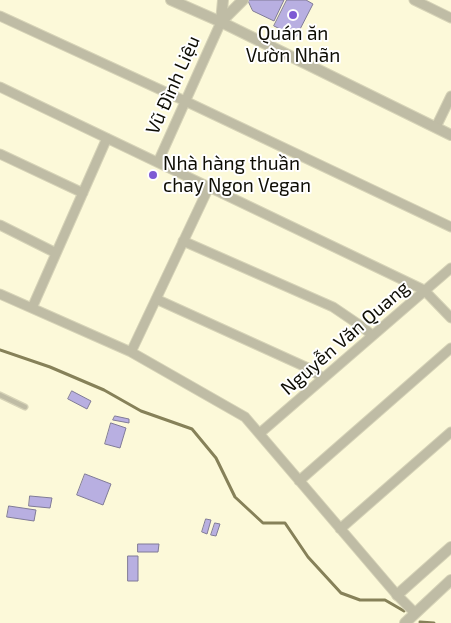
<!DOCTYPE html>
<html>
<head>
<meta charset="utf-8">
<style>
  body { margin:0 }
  canvas { display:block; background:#fcf9d9 }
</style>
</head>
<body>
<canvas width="451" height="623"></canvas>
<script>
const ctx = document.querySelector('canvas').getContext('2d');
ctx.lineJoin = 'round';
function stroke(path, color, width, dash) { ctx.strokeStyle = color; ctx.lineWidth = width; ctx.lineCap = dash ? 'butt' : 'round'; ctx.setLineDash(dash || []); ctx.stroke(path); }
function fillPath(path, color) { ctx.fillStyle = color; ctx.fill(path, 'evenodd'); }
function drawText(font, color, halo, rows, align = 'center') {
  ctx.font = font + ' "Exo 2",sans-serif'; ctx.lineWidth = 4; ctx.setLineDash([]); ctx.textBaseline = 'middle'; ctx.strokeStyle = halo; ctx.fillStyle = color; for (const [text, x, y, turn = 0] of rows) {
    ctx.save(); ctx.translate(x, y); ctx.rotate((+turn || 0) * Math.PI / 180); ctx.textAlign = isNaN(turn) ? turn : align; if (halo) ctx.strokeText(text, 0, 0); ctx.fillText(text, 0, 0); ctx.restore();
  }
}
stroke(new Path2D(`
  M 0,350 L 50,367 L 104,390 L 141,411 L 192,429 L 216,458 L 235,497 L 263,523 L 285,523 L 308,557 L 341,593 L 360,600 L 385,600 L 404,611
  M 420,622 L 434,623`), '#868159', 3);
const building = new Path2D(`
  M 248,0 L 284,0 L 274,21 L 253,11 Z
  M 287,0 L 306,0 L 313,4 L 296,37 L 274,26 Z
  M 72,391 L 91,401 L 87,409 L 68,399 Z
  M 115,416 L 129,419 L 129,423 L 113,420 Z
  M 111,423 L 126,428 L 120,448 L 105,444 Z
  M 85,474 L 111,484 L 103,505 L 77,495 Z
  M 30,496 L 52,498 L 50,508 L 29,506 Z
  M 9,506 L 36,510 L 34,521 L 7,517 Z
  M 206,519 L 211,520 L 207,534 L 202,532 Z
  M 215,523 L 220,524 L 216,536 L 211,535 Z
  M 138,544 L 159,544 L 158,552 L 138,552 Z
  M 128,556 L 138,556 L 138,581 L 128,581 Z`);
fillPath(building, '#b8afe1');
stroke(building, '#807b97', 1);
const service = new Path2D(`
  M 0,395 L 25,407`);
const minor = new Path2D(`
  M 414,0 L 451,18
  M 0,16 L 185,101 L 451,227
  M 0,87 L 424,290 L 451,318
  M 436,127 L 451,96
  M 0,154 L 83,193
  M 158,162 L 221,22
  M 0,225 L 56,253
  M 183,241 L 333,307 L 361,326 L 372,335
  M 0,294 L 131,352 L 245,417 L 397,595 L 415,613
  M 156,299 L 308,368 L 323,378
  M 32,308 L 107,138
  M 131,352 L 209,187
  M 260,433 L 451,268
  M 299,481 L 451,348
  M 340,529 L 451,432`);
const tertiary = new Path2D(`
  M 171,0 L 221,22 L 451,135
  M 221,22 L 243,0
  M 221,22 L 223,0
  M 397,595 L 451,547
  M 405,623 L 451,580`);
stroke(service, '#d6d3b7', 7);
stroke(minor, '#d6d3b7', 11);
stroke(tertiary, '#d6d3b7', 12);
stroke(service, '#bfbca5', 4.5);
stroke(minor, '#bfbca5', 9);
stroke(tertiary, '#bfbca5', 10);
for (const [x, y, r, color] of [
  [293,15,5,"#7d5ad4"],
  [153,175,5,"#7d5ad4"]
]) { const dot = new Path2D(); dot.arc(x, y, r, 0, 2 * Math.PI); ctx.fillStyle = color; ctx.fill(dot); stroke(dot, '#fff', 2); }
drawText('19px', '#0e0d04', '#fff', [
  ["Quán ăn",293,34],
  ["Vườn Nhãn",293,56],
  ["Nhà hàng thuần",163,164,"left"],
  ["chay Ngon Vegan",163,186,"left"]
]);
drawText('19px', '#0e0d04', '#fff', [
  ["Vũ Đình Liệu",173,85,-66],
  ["Nguyễn Văn Quang",345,338,-41]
]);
</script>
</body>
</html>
